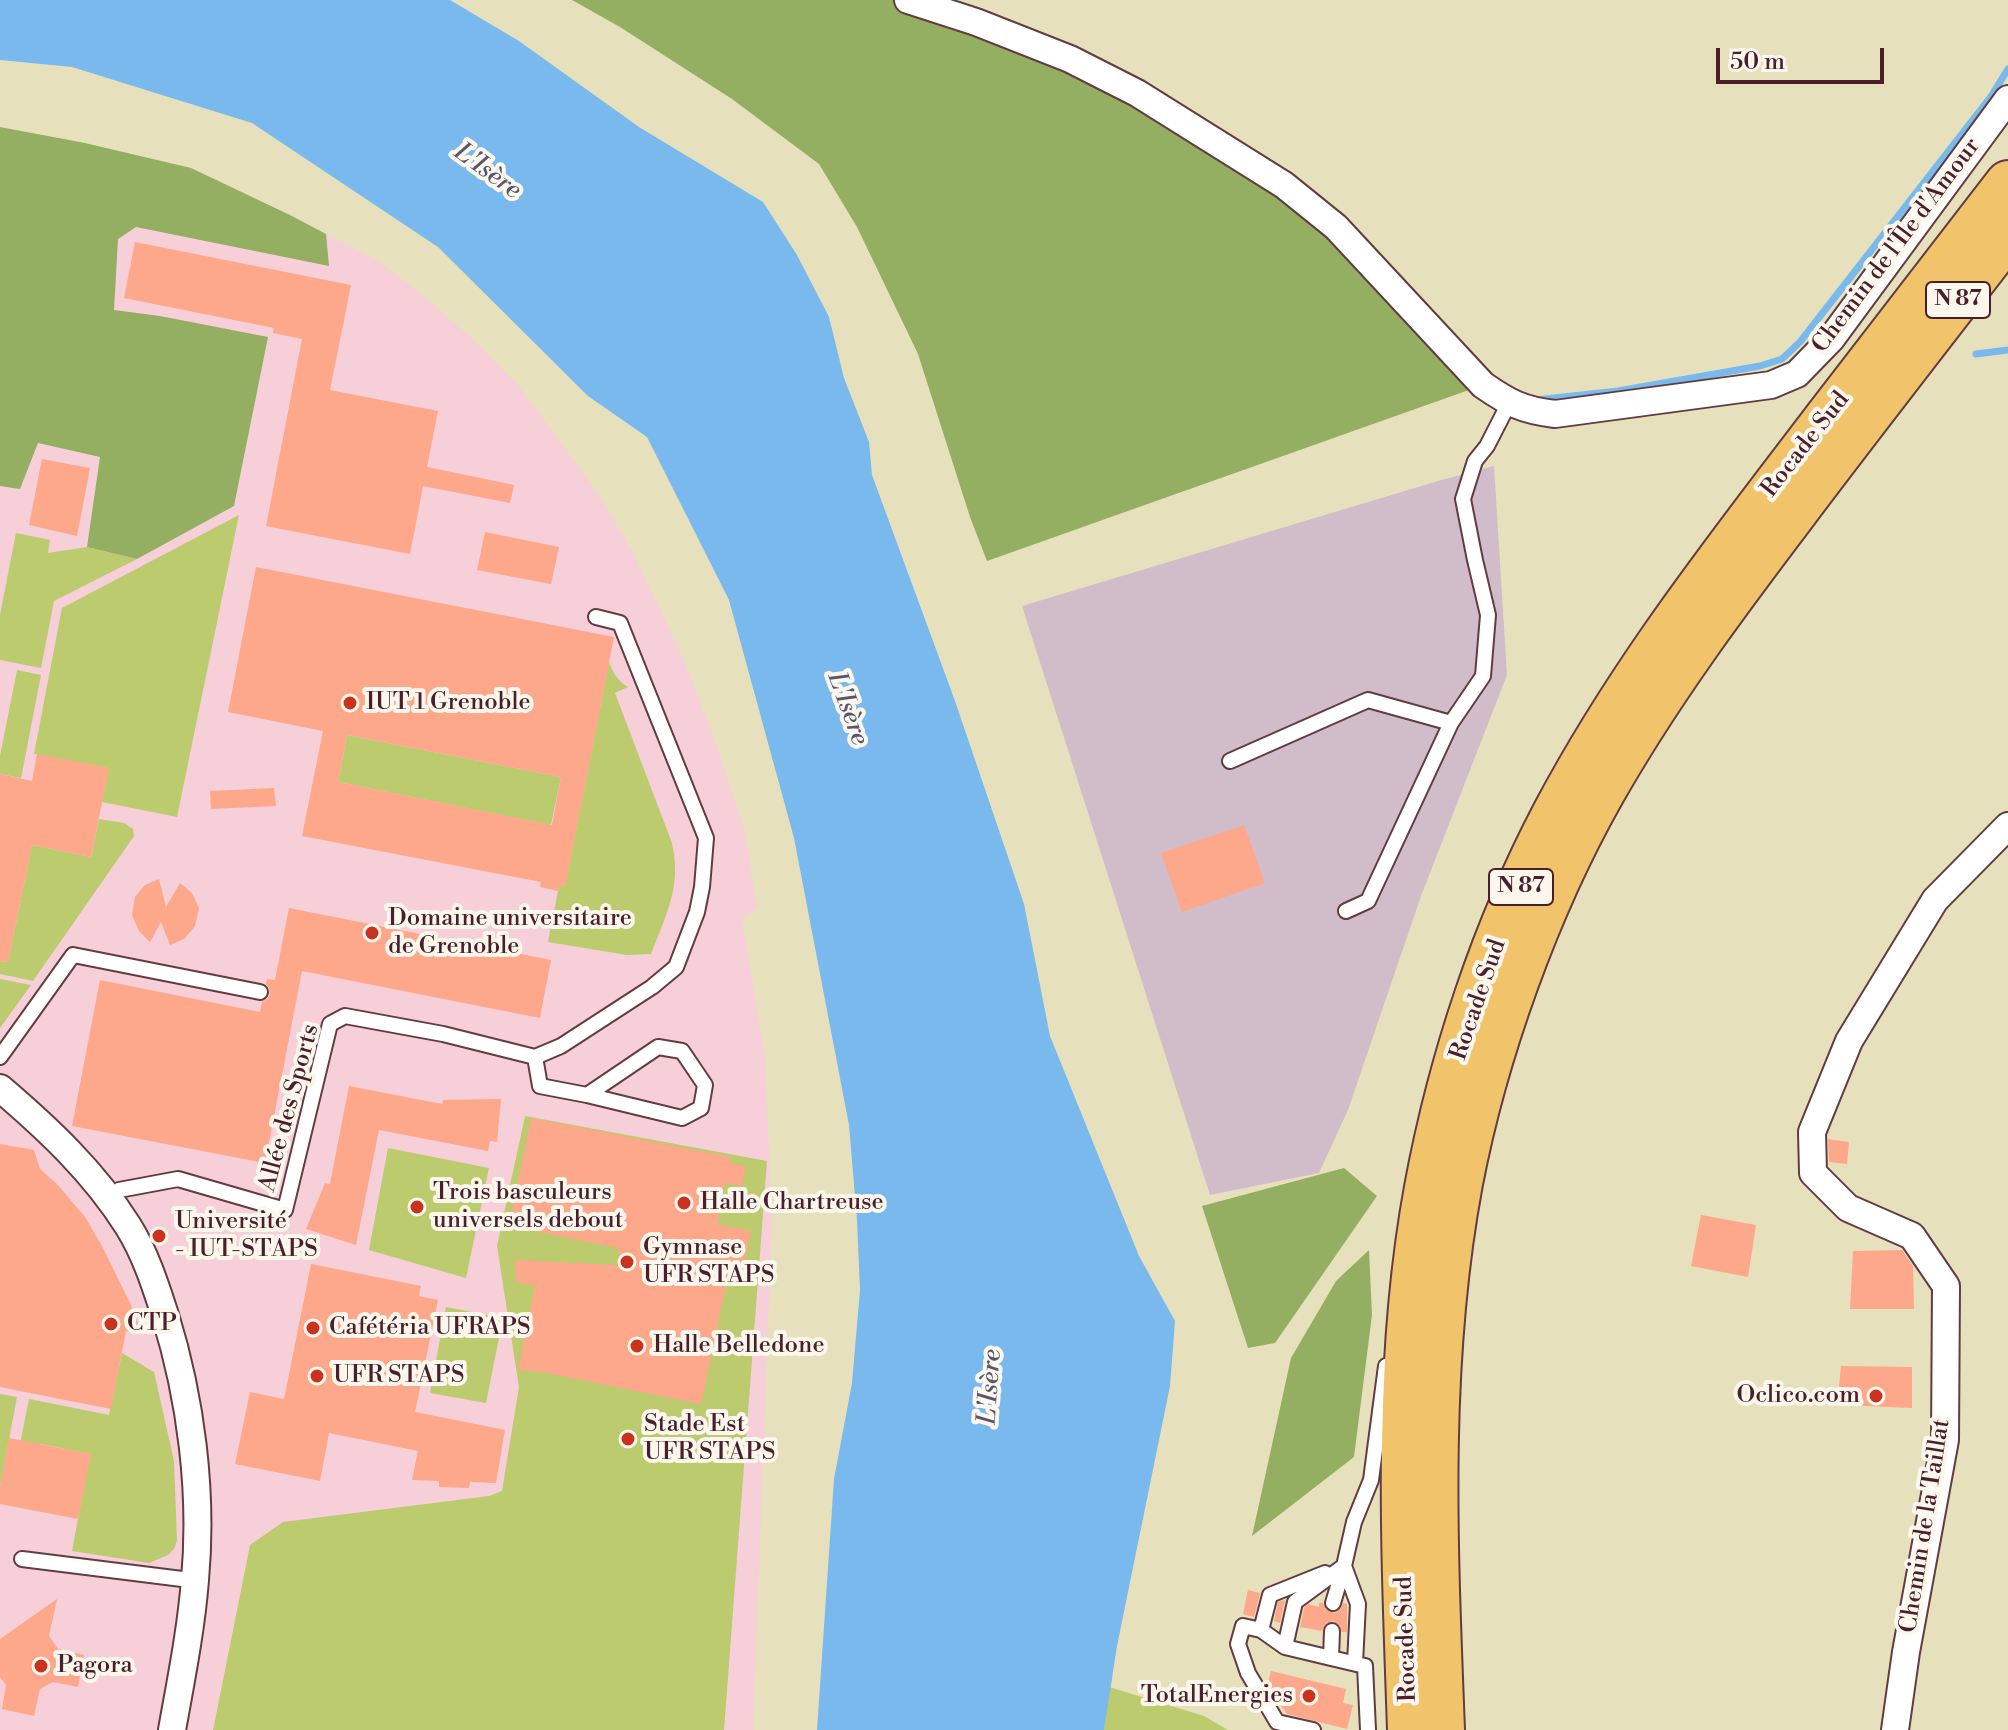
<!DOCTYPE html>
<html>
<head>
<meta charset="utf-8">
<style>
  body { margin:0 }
  #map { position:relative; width:2008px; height:1730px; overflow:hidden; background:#e7e0bc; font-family:"Libre Bodoni",serif }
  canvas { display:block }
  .scale { position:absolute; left:1716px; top:48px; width:168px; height:36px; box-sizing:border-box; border:4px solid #4a1f2b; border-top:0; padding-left:10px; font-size:24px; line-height:28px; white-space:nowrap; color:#4a1f2b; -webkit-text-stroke:6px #fbf7ec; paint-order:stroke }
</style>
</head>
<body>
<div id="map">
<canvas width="2008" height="1730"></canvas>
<div class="scale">50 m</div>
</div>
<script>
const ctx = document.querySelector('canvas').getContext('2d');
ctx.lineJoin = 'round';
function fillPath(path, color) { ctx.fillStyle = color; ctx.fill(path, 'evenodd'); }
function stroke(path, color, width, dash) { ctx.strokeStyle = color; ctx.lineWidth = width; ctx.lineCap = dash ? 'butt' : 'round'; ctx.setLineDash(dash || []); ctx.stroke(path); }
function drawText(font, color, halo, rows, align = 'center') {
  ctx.font = font + ' "Libre Bodoni",serif'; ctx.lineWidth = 8; ctx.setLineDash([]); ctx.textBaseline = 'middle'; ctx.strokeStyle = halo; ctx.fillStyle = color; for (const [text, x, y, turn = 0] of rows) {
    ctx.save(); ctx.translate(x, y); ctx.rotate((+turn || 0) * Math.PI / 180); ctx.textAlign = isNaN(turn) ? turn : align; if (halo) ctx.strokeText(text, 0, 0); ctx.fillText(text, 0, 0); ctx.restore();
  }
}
fillPath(new Path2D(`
  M 0,137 L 326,243 L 326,234 L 380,262 L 430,301 L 480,346 L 523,391 L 599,495 L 634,554 L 684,660 L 717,746 L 745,832 L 757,908 L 742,919 L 765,1057 L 772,1221 L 753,1730 L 0,1730 Z`), '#f6cfd8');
fillPath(new Path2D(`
  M 1494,466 L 1507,675 L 1421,896 L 1348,1110 L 1319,1173 L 1210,1195 L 1022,606 L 1438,481 Z`), '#d1bdca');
fillPath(new Path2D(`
  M 239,515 L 177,817 L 102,802 L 108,768 L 34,754 L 62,608 Z
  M 16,533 L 50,540 L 48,553 L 87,547 L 137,559 L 54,601 L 41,668 L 0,660 L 0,615 Z
  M 609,662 C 613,673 618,681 628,687 L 615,693 L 672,843 C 682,886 666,915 651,954 L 627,955 L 548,942 L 559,886 L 565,886 Z
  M 17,670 L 41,675 L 21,778 L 0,774 L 0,756 Z
  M 347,735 L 561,777 L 551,825 L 338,782 Z
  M 99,819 L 124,823 L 133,829 L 134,836 L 33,981 L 0,974 L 0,961 L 8,962 L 32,845 L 91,857 Z
  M 0,979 L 31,985 L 0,1028 Z
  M 525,1116 L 767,1161 L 724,1730 L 213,1730 L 250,1545 L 283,1522 L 489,1496 L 502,1491 L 519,1387 L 497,1246 Z
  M 388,1148 L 489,1168 L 466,1278 L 369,1250 Z
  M 446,1307 L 503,1318 L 486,1403 L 430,1393 Z
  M 122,1353 L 154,1372 L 174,1461 L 177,1541 L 174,1549 L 168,1555 L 149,1563 L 72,1551 L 90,1454 L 41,1444 L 20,1444 L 29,1399 L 109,1415 Z
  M 0,1394 L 17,1397 L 0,1487 Z
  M 1109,1687 L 1204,1716 L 1228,1730 L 1104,1730 Z`), '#bbcb6e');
fillPath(new Path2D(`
  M 572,0 L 908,0 L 976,22 L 1284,185 L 1483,385 L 987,561 L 970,517 L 918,354 L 857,227 L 819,164 L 732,99 L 620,27 Z
  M 0,127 L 85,143 L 191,168 L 290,215 L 326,234 L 329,266 L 136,227 L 118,239 L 114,310 L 160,316 L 268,337 L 234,506 L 137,559 L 87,547 L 100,457 L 38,443 L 20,489 L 0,486 Z
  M 1344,1168 L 1377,1196 L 1275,1343 L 1248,1348 L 1202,1206 Z
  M 1369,1250 L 1372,1315 L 1354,1457 L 1252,1536 L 1291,1358 L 1336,1281 Z`), '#94af61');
fillPath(new Path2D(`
  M 0,0 L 450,0 L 519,41 L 639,127 L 763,202 L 797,255 L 829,317 L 844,378 L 869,442 L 872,475 L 955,701 L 1024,904 L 1050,1036 L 1139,1256 L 1175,1321 L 1170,1386 L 1117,1646 L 1104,1730 L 817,1730 L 834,1479 L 852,1383 L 860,1290 L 857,1220 L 849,1125 L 794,838 L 729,600 L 647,437 L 588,396 L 438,247 L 252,123 L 72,67 L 0,60 Z`), '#79b9ed');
stroke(new Path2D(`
  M 1976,354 L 2008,350
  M 1536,400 L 1618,391 L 1760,366 L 1782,359 L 1800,342 L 1990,98 L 2008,69`), '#79b9ed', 7);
fillPath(new Path2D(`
  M 135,242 L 351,285 L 330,390 L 438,411 L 427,467 L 514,485 L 510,503 L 423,486 L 410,554 L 266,526 L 302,339 L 273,333 L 274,328 L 124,298 Z
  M 42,459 L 90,468 L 77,536 L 29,525 Z
  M 485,532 L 559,547 L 551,584 L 477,570 Z
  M 256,567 L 614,637 L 565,887 L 559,886 L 558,891 L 540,887 L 541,882 L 302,836 L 323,731 L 228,712 ZM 347,735 L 561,777 L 552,825 L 338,782 Z
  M 37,754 L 109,768 L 91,857 L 32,845 L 8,962 L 0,961 L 0,774 L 32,781 Z
  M 274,788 L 276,806 L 211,809 L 210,791 Z
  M 1244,825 L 1265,883 L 1182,912 L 1161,853 Z
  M 159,879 L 166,907 L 180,883 L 192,893 L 199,908 L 195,926 L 184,939 L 170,945 L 161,922 L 150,942 L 139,931 L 132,915 L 135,897 L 145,885 Z
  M 289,908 L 551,960 L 540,1018 L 302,971 L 265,1163 L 72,1126 L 100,980 L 260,1012 L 262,1002 L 267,999 L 270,995 L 269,988 L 266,984 L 267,979 L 275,980 Z
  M 349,1086 L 442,1104 L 443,1100 L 501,1099 L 497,1142 L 490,1141 L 488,1151 L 379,1130 L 356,1245 L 306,1229 L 325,1183 L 330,1184 Z
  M 531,1118 L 730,1157 L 729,1163 L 746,1166 L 742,1186 L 725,1183 L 717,1224 L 751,1231 L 743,1269 L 730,1266 L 701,1404 L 537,1371 L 536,1372 L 518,1369 L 535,1286 L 516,1282 L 515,1260 L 617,1265 L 619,1248 L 509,1226 Z
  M 1828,1139 L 1849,1142 L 1847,1164 L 1829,1162 Z
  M 0,1144 L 34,1150 L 40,1169 L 57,1184 L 85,1217 L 102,1246 L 130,1303 L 142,1334 L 126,1331 L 111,1409 L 0,1387 Z
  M 1701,1215 L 1756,1225 L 1748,1277 L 1691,1266 Z
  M 1902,1250 L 1913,1266 L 1914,1309 L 1850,1309 L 1853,1251 Z
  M 311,1264 L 421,1286 L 419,1296 L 438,1300 L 415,1412 L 505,1430 L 496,1483 L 470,1482 L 469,1488 L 439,1487 L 439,1481 L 412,1480 L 418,1451 L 329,1433 L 320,1481 L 235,1464 L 250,1392 L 284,1399 Z
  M 1841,1366 L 1912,1367 L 1912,1408 L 1843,1405 L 1839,1386 Z
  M 9,1438 L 91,1454 L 78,1519 L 0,1504 L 0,1487 Z
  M 1248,1590 L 1260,1593 L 1254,1617 L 1243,1614 Z
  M 57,1599 L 49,1636 L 58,1649 L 84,1655 L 78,1687 L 53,1682 L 40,1689 L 34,1716 L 2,1709 L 6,1685 L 0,1677 L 0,1639 Z
  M 1285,1600 L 1280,1623 L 1274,1621 L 1278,1602 Z
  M 1319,1603 L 1323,1603 L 1326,1610 L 1335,1613 L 1340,1610 L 1343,1603 L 1347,1604 L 1347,1632 L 1342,1632 L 1340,1626 L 1333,1621 L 1327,1623 L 1322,1631 L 1300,1627 L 1304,1608 L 1308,1604 L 1319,1607 Z
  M 1271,1671 L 1346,1689 L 1343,1703 L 1353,1705 L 1347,1729 L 1287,1714 L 1267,1686 Z`), '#fda78b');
const service = new Path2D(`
  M 1230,761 L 1368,700 L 1451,723 L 1483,676 L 1488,615 L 1475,560 L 1463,499 L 1475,461 L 1487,446 L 1509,403
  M 1346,911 L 1368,901 L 1451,723
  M 0,1057 L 73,955 L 260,992
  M 535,1057 L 540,1086 L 587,1095 L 682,1118 L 701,1108 L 705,1085 L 682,1051 L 658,1047 L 587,1095
  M 108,1197 L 119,1190 L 178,1179 L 285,1210 L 330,1024 L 345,1016 L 443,1034 L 535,1057 L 561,1046 L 652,987 L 676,967 L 697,912 L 702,887 L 706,838 L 620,623 L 596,617
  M 22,1559 L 182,1579 L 196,1576
  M 1344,1566 L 1358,1604 L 1355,1663
  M 1333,1603 L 1344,1566 L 1354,1522 L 1371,1480 L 1386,1366
  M 1261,1630 L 1270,1595 L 1325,1573
  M 1332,1631 L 1331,1658 L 1365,1666 L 1368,1730
  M 1285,1647 L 1261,1630 L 1243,1626 L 1238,1644 L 1248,1673 L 1277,1722 L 1313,1730
  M 1331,1658 L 1285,1647 L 1295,1602 L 1344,1566`);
const minor = new Path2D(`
  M 908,0 L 976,22 L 1070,59 L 1137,93 L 1284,185 L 1336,227 L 1483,385 C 1509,403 1522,410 1555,414 L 1771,385 L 1797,374 L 1831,339 L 2008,99
  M 0,1088 C 48,1129 94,1172 128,1226 C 145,1253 155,1284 165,1315 C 191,1399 203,1492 195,1580 C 191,1630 181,1680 172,1730
  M 1895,1730 L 1906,1652 L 1945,1440 L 1946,1286 L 1912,1236 L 1848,1208 L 1813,1173 L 1812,1132 L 1849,1041 L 1935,900 L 2008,826`);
const trunk = new Path2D(`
  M 1410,1730 C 1404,1549 1394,1367 1427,1188 C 1451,1059 1494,929 1555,813 C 1620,690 1703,580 1787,470 C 1860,374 1934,279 2008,183
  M 1442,1730 C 1435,1547 1426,1364 1460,1183 C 1485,1053 1537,908 1602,793 C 1658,694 1726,603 1795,512 C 1865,419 1937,327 2008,235`);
stroke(service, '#623c41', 18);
stroke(minor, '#623c41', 30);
stroke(trunk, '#623c41', 48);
stroke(service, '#fff', 14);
stroke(minor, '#fff', 26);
stroke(trunk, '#f1c36a', 44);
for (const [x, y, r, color] of [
  [350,703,8,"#c8321e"],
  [372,933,8,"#c8321e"],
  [684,1203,8,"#c8321e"],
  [417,1207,8,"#c8321e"],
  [159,1236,8,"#c8321e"],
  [627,1262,8,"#c8321e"],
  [111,1324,8,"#c8321e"],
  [313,1328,8,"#c8321e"],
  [637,1346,8,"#c8321e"],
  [317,1376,8,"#c8321e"],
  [1876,1396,8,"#c8321e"],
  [628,1439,8,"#c8321e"],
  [41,1666,8,"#c8321e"],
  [1309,1696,8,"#c8321e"]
]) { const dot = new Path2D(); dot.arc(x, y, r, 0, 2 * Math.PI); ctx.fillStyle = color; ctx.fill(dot); stroke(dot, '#fbf7ec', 3); }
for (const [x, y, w] of [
  [1958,300,64],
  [1521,887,64]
]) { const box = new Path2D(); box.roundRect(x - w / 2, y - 18, w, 36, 6); ctx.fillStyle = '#fbf7ec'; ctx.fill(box); stroke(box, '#4a1f2b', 2); }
drawText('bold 22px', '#4a1f2b', null, [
  ["N 87",1958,300],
  ["N 87",1521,887]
]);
drawText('24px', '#4a1f2b', '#fbf7ec', [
  ["Chemin de l'Île d'Amour",1897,246,-53],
  ["Rocade Sud",1806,445,-52],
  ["Rocade Sud",1479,1000,-71],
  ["Allée des Sports",290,1108,-75],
  ["Chemin de la Taillat",1926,1526,-81],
  ["Rocade Sud",1407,1639,-92]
]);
drawText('24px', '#4a1f2b', '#fbf7ec', [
  ["IUT 1 Grenoble",366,703],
  ["Domaine universitaire",388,919],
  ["de Grenoble",388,947],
  ["Trois basculeurs",433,1193],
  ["universels debout",433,1221],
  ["Halle Chartreuse",700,1203],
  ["Université",175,1222],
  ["- IUT-STAPS",175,1250],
  ["Gymnase",643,1248],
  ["UFR STAPS",643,1276],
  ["CTP",127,1324],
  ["Cafétéria UFRAPS",329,1328],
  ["Halle Belledone",653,1346],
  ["UFR STAPS",333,1376],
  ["Oclico.com",1860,1396,"right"],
  ["Stade Est",644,1425],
  ["UFR STAPS",644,1453],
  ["Pagora",57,1666],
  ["TotalEnergies",1293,1696,"right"]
], 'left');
drawText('italic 26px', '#5a556f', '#fbf7ec', [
  ["L'Isère",487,172,36],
  ["L'Isère",847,709,70],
  ["L'Isère",991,1387,-86]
]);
</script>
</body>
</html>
